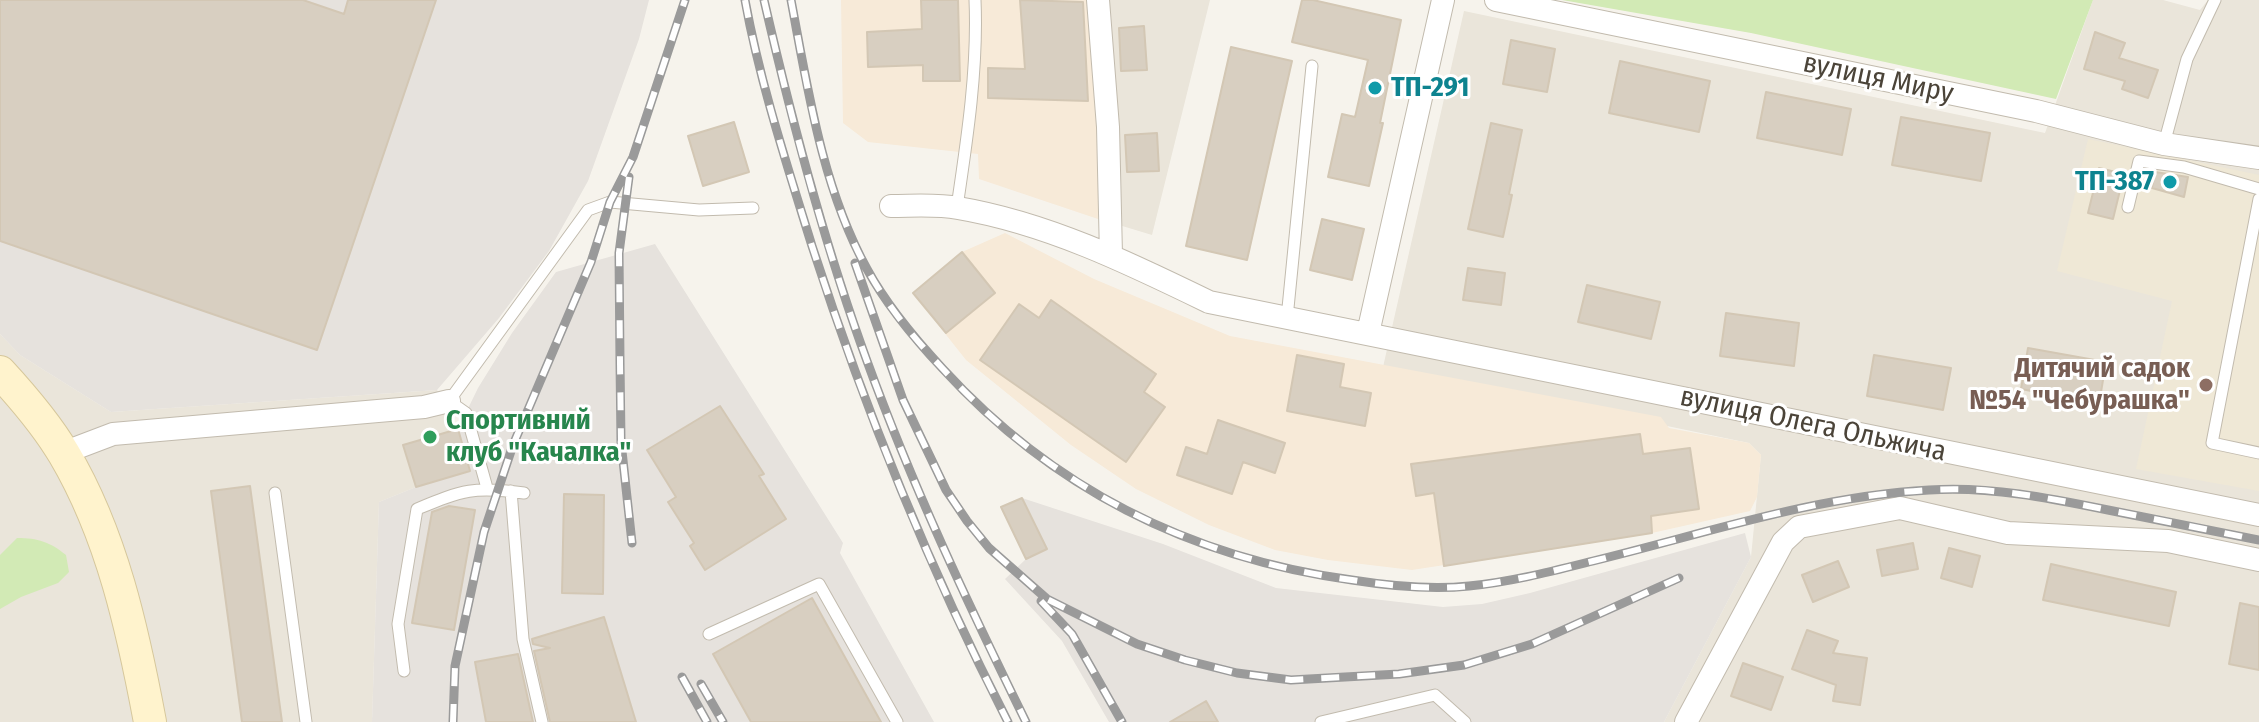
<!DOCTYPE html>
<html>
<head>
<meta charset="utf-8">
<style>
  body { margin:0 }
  canvas { display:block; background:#f6f3ec }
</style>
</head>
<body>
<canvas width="2259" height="722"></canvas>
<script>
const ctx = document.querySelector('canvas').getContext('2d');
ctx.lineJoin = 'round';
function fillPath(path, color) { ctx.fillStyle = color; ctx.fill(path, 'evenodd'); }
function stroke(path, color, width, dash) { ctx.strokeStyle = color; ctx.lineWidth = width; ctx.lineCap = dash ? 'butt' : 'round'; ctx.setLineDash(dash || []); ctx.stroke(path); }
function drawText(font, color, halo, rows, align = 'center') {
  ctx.font = font + ' "Fira Sans Condensed",sans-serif'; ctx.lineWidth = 6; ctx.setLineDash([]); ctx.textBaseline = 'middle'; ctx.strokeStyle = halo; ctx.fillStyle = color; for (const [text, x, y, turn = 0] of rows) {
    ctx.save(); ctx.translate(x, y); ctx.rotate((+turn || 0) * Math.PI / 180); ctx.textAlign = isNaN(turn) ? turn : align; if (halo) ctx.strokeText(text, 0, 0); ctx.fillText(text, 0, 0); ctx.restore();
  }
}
fillPath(new Path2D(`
  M 1102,0 L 1210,0 L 1152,235 L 1119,225 Z
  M 2093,0 L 2163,0 L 2200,10 L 2208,0 L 2259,0 L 2259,722 L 1664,722 L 1751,557 L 1761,455 L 1749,443 L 1383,367 L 1464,11 L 2045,133 Z
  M 0,334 L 20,355 L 111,412 L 437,390 L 458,429 L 470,471 L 416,487 L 379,502 L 372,722 L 0,722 Z`), '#eae5da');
fillPath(new Path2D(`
  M 841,0 L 1088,0 L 1098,117 L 1098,219 L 979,179 L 978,154 L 868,142 L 843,123 Z
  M 1005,233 L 1094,279 L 1230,336 L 1661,417 L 1669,428 L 1749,443 L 1761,455 L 1757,497 L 1750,511 L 1652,533 L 1412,570 L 1328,560 L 1275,550 L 1209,525 L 1136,489 L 1071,445 L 966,360 L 913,293 L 962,252 Z`), '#f7ead8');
fillPath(new Path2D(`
  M 0,0 L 649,0 L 639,39 L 588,181 L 549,251 L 499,318 L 437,390 L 111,412 L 20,355 L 0,334 Z
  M 655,244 L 843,543 L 840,553 L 934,722 L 372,722 L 379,502 L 416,487 L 470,471 L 458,429 L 478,388 L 512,333 L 556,272 Z
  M 1022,498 L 1163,544 L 1276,588 L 1443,607 L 1482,604 L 1530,593 L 1745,533 L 1751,557 L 1664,722 L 1109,722 L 1062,641 L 1005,579 L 1026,559 L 1001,507 Z`), '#e6e2dd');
fillPath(new Path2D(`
  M 2088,139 L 2259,175 L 2259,491 L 2136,469 L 2172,301 L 2057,271 Z`), '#efe8d6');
fillPath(new Path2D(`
  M 1562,0 L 2093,0 L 2056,99 L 1751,33 Z
  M 17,538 C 38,538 50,542 66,555 L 69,572 L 58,583 L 21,597 L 0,609 L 0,555 Z`), '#d2eab5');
const building = new Path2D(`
  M 0,0 L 303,0 L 344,14 L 348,0 L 436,0 L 317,350 L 0,241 Z
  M 921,0 L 958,0 L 960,81 L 923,81 L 923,65 L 868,67 L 867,32 L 922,29 Z
  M 1020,0 L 1083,2 L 1088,101 L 988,98 L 988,68 L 1025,69 Z
  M 1302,0 L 1313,0 L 1401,20 L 1380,123 L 1383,123 L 1369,186 L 1328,177 L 1342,114 L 1355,117 L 1368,60 L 1292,42 Z
  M 1144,26 L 1147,70 L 1121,71 L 1119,28 Z
  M 2095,32 L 2125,43 L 2119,58 L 2158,70 L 2148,98 L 2122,89 L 2125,81 L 2084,69 Z
  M 1511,40 L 1555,49 L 1547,92 L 1503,84 Z
  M 1231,47 L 1292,61 L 1247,260 L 1186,246 Z
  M 1620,61 L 1710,81 L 1699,132 L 1609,113 Z
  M 1766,92 L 1851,109 L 1842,155 L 1757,138 Z
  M 1901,117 L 1990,133 L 1981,181 L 1892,165 Z
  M 734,122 L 749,172 L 703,186 L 688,136 Z
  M 1491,123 L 1522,130 L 1509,194 L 1512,195 L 1503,237 L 1468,229 Z
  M 1157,133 L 1159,171 L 1127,172 L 1125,135 Z
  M 2099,168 L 2124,174 L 2113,219 L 2088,213 Z
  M 2155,172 L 2188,177 L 2184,197 L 2152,188 Z
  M 1322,219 L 1364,229 L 1352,280 L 1310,270 Z
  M 962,252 L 995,293 L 946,333 L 913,293 Z
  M 1468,268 L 1505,273 L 1501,305 L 1463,300 Z
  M 1587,285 L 1660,302 L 1651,339 L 1578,322 Z
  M 1051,300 L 1156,374 L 1144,392 L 1165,407 L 1126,462 L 980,360 L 1019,304 L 1039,318 Z
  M 1726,313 L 1799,323 L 1794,366 L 1720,356 Z
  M 2028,348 L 2106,362 L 2099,404 L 2021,389 Z
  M 1297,355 L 1344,364 L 1340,387 L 1371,393 L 1365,426 L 1287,411 Z
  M 1874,355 L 1951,368 L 1943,410 L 1867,396 Z
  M 720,406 L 764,474 L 759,476 L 786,519 L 705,570 L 690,546 L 694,543 L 668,502 L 676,497 L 647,450 Z
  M 1218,420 L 1285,443 L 1275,473 L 1243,462 L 1232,494 L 1177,475 L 1186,447 L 1207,454 Z
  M 458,429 L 470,471 L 416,487 L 403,445 Z
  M 1640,434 L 1643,454 L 1690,448 L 1699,509 L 1651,516 L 1652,533 L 1444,566 L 1434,493 L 1416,496 L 1411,464 Z
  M 250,486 L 282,722 L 242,722 L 211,491 Z
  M 564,494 L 604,495 L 603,594 L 562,593 Z
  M 1022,498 L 1047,549 L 1026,559 L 1001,507 Z
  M 449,506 L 475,510 L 454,630 L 412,623 L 432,512 Z
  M 1913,543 L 1918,569 L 1882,576 L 1877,550 Z
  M 1949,548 L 1980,556 L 1972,587 L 1941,578 Z
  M 1838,561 L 1849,587 L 1813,602 L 1802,575 Z
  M 2051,564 L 2176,592 L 2169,626 L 2043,600 Z
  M 812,598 L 881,722 L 751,722 L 713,654 Z
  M 2240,603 L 2259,607 L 2259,670 L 2229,664 Z
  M 604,617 L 636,722 L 550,722 L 534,651 L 550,648 L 533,644 L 532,639 Z
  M 1807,630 L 1838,641 L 1833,653 L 1867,658 L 1860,705 L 1833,701 L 1836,685 L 1792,669 Z
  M 518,654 L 533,722 L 486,722 L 475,662 Z
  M 1743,663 L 1783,677 L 1771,710 L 1731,696 Z
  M 1206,701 L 1218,722 L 1170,722 Z`);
fillPath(building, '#d8cfc1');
stroke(building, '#d3c7b4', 2);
const lane = new Path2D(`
  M 2164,144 L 2187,59 L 2215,0
  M 2259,199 L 2212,443 L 2259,453
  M 957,207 C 967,140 978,68 975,0
  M 2128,207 L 2139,161 L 2184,167 L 2259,189
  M 1287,318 L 1312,66
  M 487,488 L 466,413 L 449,401 L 588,210 L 610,202 L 699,210 L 753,208
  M 511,491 L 523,639 L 542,722
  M 275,493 L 306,722
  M 709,634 L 819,584 L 897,722
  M 404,671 L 398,624 L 417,509 C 463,490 474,486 524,493
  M 1321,722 L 1435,695 L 1465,722`);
const street = new Path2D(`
  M 1098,0 L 1108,127 L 1111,255
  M 1496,0 L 2036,111 L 2164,144 L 2259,158
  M 891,206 C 913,206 937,204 958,208 C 1047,223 1129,263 1209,302 L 2259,515
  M 1368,333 L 1443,0
  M 63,453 L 113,434 L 424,407 L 449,401
  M 1686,722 L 1783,542 L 1799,527 L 1900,508 L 2008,533 L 2168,541 L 2259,560`);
const secondary = new Path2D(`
  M 0,372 C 23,397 47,425 64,454 C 112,535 133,631 150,722`);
stroke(lane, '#c2bbae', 13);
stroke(street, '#c2bbae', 24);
stroke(secondary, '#d6c79b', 34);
stroke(lane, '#fff', 11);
stroke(street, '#fff', 22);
stroke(secondary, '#fff3cd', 32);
const rail = new Path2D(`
  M 745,0 C 760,83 787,165 812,246 C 865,410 929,568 1008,722
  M 764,0 C 792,122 824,244 867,361 C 912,485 968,604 1026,722
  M 791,0 C 808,90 822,187 867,269 C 887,306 914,338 943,369 C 1053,489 1192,558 1352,580 C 1390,586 1431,590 1469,586 C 1511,582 1553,571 1593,561 C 1704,534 1815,496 1929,490 C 1990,486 2049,498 2108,510 C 2159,520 2209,530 2259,540
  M 629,177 L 619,253 L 620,362 L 621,442 L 632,543
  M 855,263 L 903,400 L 946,490 L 967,521 L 989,548 L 1047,599 L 1137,644 L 1185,660 L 1237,673 L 1291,680 L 1399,674 L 1464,665 L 1532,644 L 1679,578
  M 1041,601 L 1072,634 L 1122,722
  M 682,677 L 707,722
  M 701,684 L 723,722
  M 453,722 L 455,666 L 484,532 L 513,445 L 591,262 L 610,202 L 633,157 L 685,0`);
stroke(rail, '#9a9a9a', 9);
stroke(rail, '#fff', 6, [18]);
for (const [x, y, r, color] of [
  [1375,88,8,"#0f9aa8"],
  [2170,182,8,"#0f9aa8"],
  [2206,385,8,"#8d6e63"],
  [430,437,8,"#2e9e5b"]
]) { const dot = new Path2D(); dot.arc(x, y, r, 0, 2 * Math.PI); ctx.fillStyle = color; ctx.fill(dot); stroke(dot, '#fff', 3); }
drawText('28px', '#4b4439', '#fff', [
  ["вулиця Миру",1878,79,12],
  ["вулиця Олега Ольжича",1813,425,12]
]);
drawText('bold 28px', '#0d838f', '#fff', [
  ["ТП-291",1391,88],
  ["ТП-387",2154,182,"right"]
], 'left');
drawText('bold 28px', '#785e54', '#fff', [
  ["Дитячий садок",2190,369],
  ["№54 \"Чебурашка\"",2190,401]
], 'right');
drawText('bold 28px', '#27864d', '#fff', [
  ["Спортивний",446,421],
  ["клуб \"Качалка\"",446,453]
], 'left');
</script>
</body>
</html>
